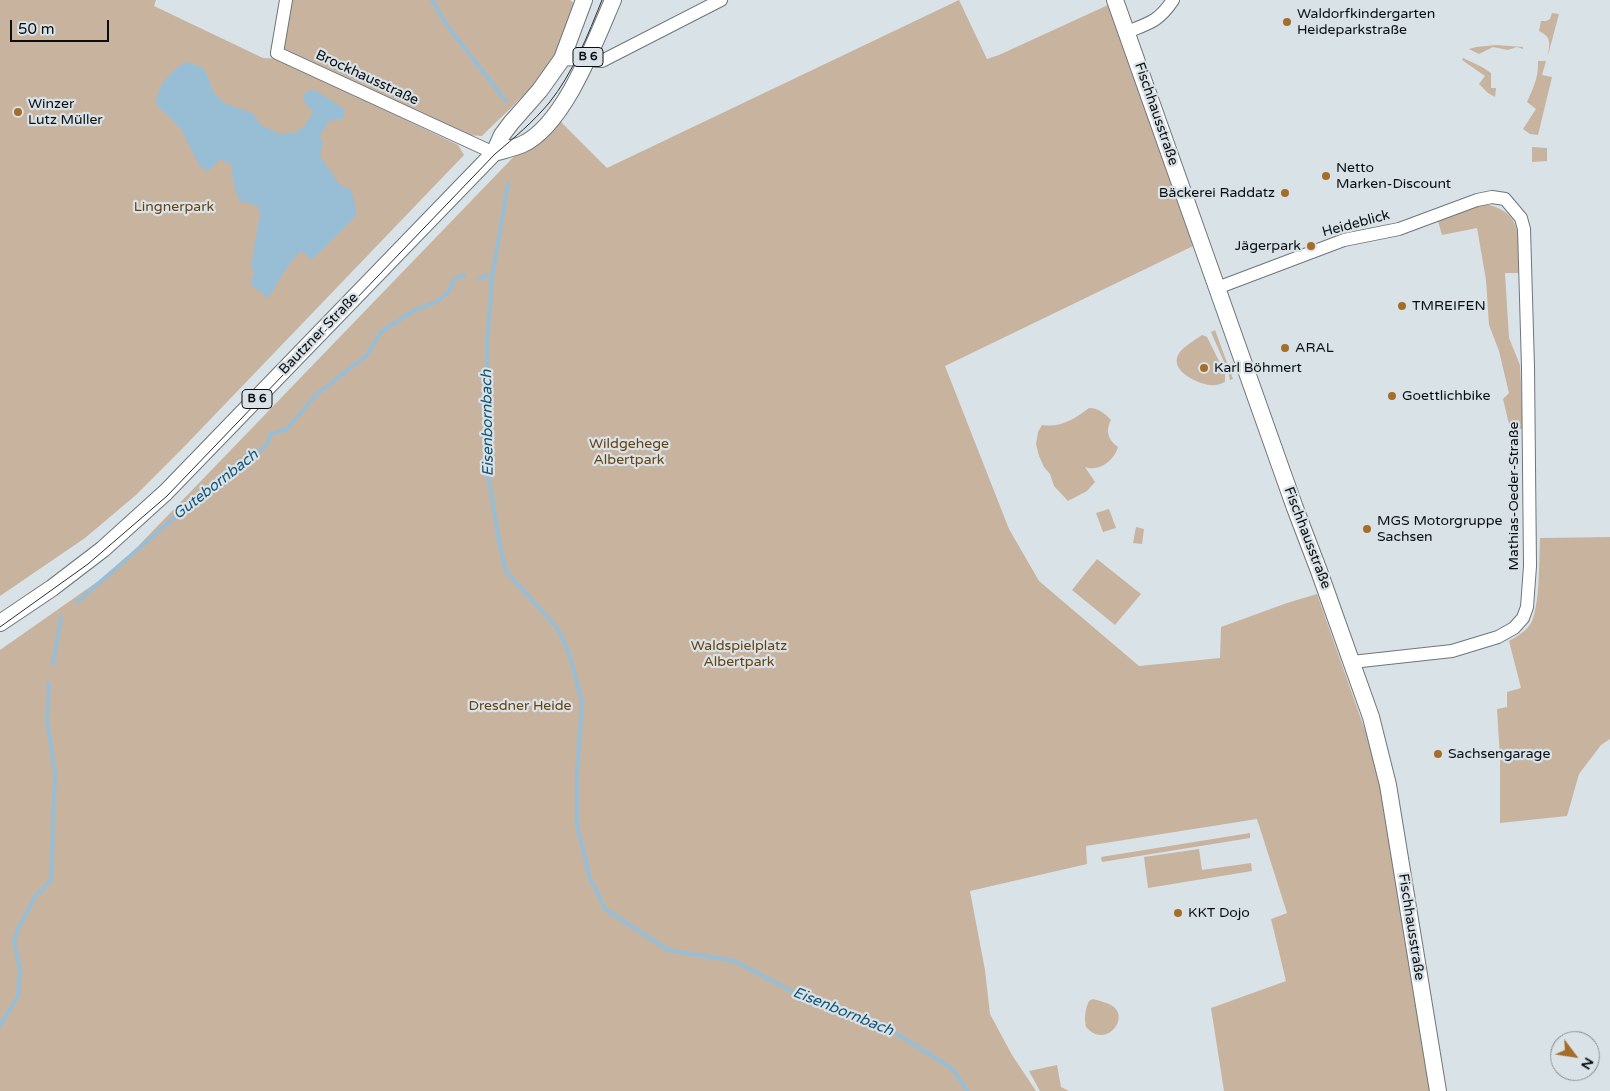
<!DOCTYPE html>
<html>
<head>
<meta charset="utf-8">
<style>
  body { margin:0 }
  #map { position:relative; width:1610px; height:1091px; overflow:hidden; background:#d9e2e7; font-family:"Varela Round",sans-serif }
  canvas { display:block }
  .north { position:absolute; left:1550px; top:1031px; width:50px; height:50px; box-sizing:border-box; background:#d9e2e7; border:1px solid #878d91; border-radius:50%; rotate:121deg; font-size:14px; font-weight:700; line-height:20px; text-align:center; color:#0b0e10 }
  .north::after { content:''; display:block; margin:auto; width:18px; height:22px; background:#a56d2a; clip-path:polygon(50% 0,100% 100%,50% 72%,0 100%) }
  .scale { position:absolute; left:10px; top:20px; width:99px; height:22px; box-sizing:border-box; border:2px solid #0b0e10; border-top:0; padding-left:6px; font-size:15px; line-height:18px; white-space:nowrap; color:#0b0e10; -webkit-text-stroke:4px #d9e2e7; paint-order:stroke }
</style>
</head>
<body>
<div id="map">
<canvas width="1610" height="1091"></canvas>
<div class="north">N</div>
<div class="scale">50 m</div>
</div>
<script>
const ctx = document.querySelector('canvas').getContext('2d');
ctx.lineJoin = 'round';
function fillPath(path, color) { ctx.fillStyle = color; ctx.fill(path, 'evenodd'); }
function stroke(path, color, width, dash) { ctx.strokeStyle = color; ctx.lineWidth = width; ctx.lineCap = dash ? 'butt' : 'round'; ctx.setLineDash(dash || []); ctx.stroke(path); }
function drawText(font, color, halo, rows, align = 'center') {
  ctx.font = font + ' "Varela Round",sans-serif'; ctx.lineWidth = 4.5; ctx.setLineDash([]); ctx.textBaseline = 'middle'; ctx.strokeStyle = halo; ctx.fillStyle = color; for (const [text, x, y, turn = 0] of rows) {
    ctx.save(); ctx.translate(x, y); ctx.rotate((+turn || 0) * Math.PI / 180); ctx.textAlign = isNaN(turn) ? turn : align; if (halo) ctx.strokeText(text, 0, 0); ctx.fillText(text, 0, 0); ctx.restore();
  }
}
fillPath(new Path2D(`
  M 0,0 L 156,0 L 154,6 L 263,58 L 279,59 L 458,145 L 464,155 L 180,451 L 136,495 L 85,538 L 0,596 Z
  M 292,0 L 570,0 L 576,5 C 570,20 565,37 557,52 C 539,84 508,110 482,136 L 466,135 L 284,50 Z
  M 959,0 L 987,59 L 999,55 L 1108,5 L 1193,246 L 945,366 L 1009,529 L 1039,581 L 1139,666 L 1220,658 L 1221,627 L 1287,603 L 1317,594 L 1373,753 L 1380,786 L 1430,1091 L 1224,1091 L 1211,1008 L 1286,981 L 1271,919 L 1287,913 L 1257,819 L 1086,846 L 1087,864 L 970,891 L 985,970 L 990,1014 L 1012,1055 L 1036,1091 L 0,1091 L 0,650 L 117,568 L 554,115 L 607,168 Z
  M 1552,13 L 1559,14 L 1548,55 C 1550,42 1551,37 1539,31 L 1541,21 L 1546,21 L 1550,19 Z
  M 1496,45 L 1523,47 L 1523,49 L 1517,47 L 1508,50 L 1493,47 L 1479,54 L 1469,49 L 1476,47 Z
  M 1463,58 L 1482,67 L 1491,73 L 1491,88 L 1496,88 L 1495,97 L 1488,93 L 1479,84 L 1485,76 L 1462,60 Z
  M 1538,61 L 1546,61 L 1542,75 L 1552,77 L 1538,135 L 1530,134 L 1523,129 L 1536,109 L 1527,102 C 1533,89 1539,76 1538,61 Z
  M 1532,147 L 1547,148 L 1547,161 L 1532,162 Z
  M 1485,204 C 1525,212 1518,240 1520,273 L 1505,273 L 1509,338 L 1520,365 L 1523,429 L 1510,428 L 1503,399 L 1509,393 L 1499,351 L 1489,325 L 1486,280 L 1477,228 L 1442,235 L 1438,221 Z
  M 1215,330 L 1233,379 L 1230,380 L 1228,371 L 1211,332 Z
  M 1202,335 L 1207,337 L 1225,373 L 1225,382 C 1220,384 1216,386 1210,385 C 1198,384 1170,371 1178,355 C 1182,347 1195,340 1202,335 Z
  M 1089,408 C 1099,408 1105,414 1111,420 C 1105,431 1108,440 1118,447 C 1114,461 1099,472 1085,467 L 1095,482 L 1087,491 L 1068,501 L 1054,486 L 1050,474 L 1044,467 L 1039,456 L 1036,444 L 1038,432 L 1042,425 C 1060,428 1075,419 1089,408 Z
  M 1109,509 L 1116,528 L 1103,532 L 1096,513 Z
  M 1136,527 L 1144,529 L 1142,544 L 1133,543 Z
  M 1610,537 L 1610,739 L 1601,745 L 1579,774 L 1567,816 L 1500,823 L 1500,758 L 1497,709 L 1507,707 L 1507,692 L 1521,688 L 1509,641 C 1518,636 1528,630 1532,621 C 1540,602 1539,559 1540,538 Z
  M 1097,559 L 1141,594 L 1115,625 L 1072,590 Z
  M 1250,833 L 1250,838 L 1102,862 L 1101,857 Z
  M 1199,849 L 1202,870 L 1251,863 L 1252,871 L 1148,888 L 1144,857 Z
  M 1093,999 C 1100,1001 1110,1003 1115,1008 C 1128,1022 1104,1048 1086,1027 C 1084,1018 1085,1010 1089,1001 Z
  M 1057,1065 L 1061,1087 L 1069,1091 L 1040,1091 L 1029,1071 Z`), '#c8b39f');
fillPath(new Path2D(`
  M 184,62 L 200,66 L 206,72 L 214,93 L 224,103 L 252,113 L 261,125 L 280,134 L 294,133 L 304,127 L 313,112 L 303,100 L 304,95 L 308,90 L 317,91 L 344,109 L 344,117 L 341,119 L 329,121 L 319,137 L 323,141 L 320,156 L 340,185 L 351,190 L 355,203 L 356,216 L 312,260 L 301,251 C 292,260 285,269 279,280 C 273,289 275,292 265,298 L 263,294 L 250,284 L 254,273 L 251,265 L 260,214 L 259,208 L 252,204 L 240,201 C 234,190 232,178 232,165 L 220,159 L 209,171 L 200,167 L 181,129 L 156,104 C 157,85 170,74 184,62 Z`), '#98bed6');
stroke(new Path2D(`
  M 432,0 L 446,24 L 506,101
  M 508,184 L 492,278 L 487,343 L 488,475 L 500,546 L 506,571 L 558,629 L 570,656 L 582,702 L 577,772 L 577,825 L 590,878 L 605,909 L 668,950 L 735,961 L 812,1002 L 886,1027 L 953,1069 L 967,1091
  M 479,279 L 485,276 L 492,278
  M 77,602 L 197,498 L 244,465 L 253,454 L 266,446 L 271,434 L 287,429 L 317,394 L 367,355 L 381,332 L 415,310 L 436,302 L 447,294 L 454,280 L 464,275
  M 53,664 L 61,617
  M 0,1026 L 18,996 L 20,969 L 14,941 L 19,927 L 35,897 L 51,881 L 55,773 L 47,720 L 49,683`), '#98bed6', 4);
const minor = new Path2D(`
  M 286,0 L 277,53 L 494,153
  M 1127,32 C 1150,23 1159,21 1173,0
  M 562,59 L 602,61 L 721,0
  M 1217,288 L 1344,240 L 1399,229 L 1477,200 L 1492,197 L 1505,199 L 1521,218 L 1524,229 L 1528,367 L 1530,566 L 1527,607 L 1523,618 L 1514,628 L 1498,637 L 1452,651 L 1352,662`);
const major = new Path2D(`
  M 1115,0 L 1295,508 L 1319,571 L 1371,717 L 1388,785 L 1438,1091
  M 494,153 C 503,150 515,148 523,144 C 565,124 595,41 613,0
  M 0,623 L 52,588 L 103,549 L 166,492 L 494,153 L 502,135 L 511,123 L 540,90 L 562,59 L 584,0`);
stroke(minor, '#6e767b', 14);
stroke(major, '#6e767b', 18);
stroke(minor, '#fff', 12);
stroke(major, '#fff', 16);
stroke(new Path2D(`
  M 0,627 L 88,564 L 167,496 L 495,154 C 514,138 533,122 549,103 C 573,73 588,35 602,0`), '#2a2e31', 1);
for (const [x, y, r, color] of [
  [1287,22,5,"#a56d2a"],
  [18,112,5,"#a56d2a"],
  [1326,176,5,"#a56d2a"],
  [1285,193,5,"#a56d2a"],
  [1311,246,5,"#a56d2a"],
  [1402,306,5,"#a56d2a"],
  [1285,348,5,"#a56d2a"],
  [1204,368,5,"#a56d2a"],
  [1392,396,5,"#a56d2a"],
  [1367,529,5,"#a56d2a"],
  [1438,754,5,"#a56d2a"],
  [1178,913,5,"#a56d2a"]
]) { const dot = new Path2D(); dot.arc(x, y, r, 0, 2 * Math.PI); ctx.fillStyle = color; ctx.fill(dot); stroke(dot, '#d9e2e7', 2); }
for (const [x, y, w] of [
  [588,57,30],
  [257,399,30]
]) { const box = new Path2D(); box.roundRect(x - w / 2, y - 9.5, w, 19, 4); ctx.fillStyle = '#d9e2e7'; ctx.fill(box); stroke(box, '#0b0e10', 1); }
drawText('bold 12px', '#0b0e10', null, [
  ["B 6",588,57],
  ["B 6",257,399]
]);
drawText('14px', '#0b0e10', '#d9e2e7', [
  ["Waldorfkindergarten",1297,14],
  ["Heideparkstraße",1297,30],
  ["Winzer",28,104],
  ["Lutz Müller",28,120],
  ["Netto",1336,168],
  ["Marken-Discount",1336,184],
  ["Bäckerei Raddatz",1275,193,"right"],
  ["Jägerpark",1301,246,"right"],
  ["TMREIFEN",1412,306],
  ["ARAL",1295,348],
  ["Karl Böhmert",1214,368],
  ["Goettlichbike",1402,396],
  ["MGS Motorgruppe",1377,521],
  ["Sachsen",1377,537],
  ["Sachsengarage",1448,754],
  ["KKT Dojo",1188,913]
], 'left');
drawText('14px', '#0b0e10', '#d9e2e7', [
  ["Brockhausstraße",367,78,25],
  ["Fischhausstraße",1156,114,71],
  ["Heideblick",1356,224,-15],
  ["Bautzner Straße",319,334,-46],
  ["Mathias-Oeder-Straße",1514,496,-90],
  ["Fischhausstraße",1307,538,69],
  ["Fischhausstraße",1411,927,81]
]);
drawText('14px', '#68410e', '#d9e2e7', [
  ["Lingnerpark",174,207],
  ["Wildgehege",629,444],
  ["Albertpark",629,460],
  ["Waldspielplatz",739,646],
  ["Albertpark",739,662],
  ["Dresdner Heide",520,706]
]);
drawText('italic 15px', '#135576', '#d9e2e7', [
  ["Eisenbornbach",488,423,-91],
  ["Gutebornbach",216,485,-38],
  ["Eisenbornbach",843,1012,22]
]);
</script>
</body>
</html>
